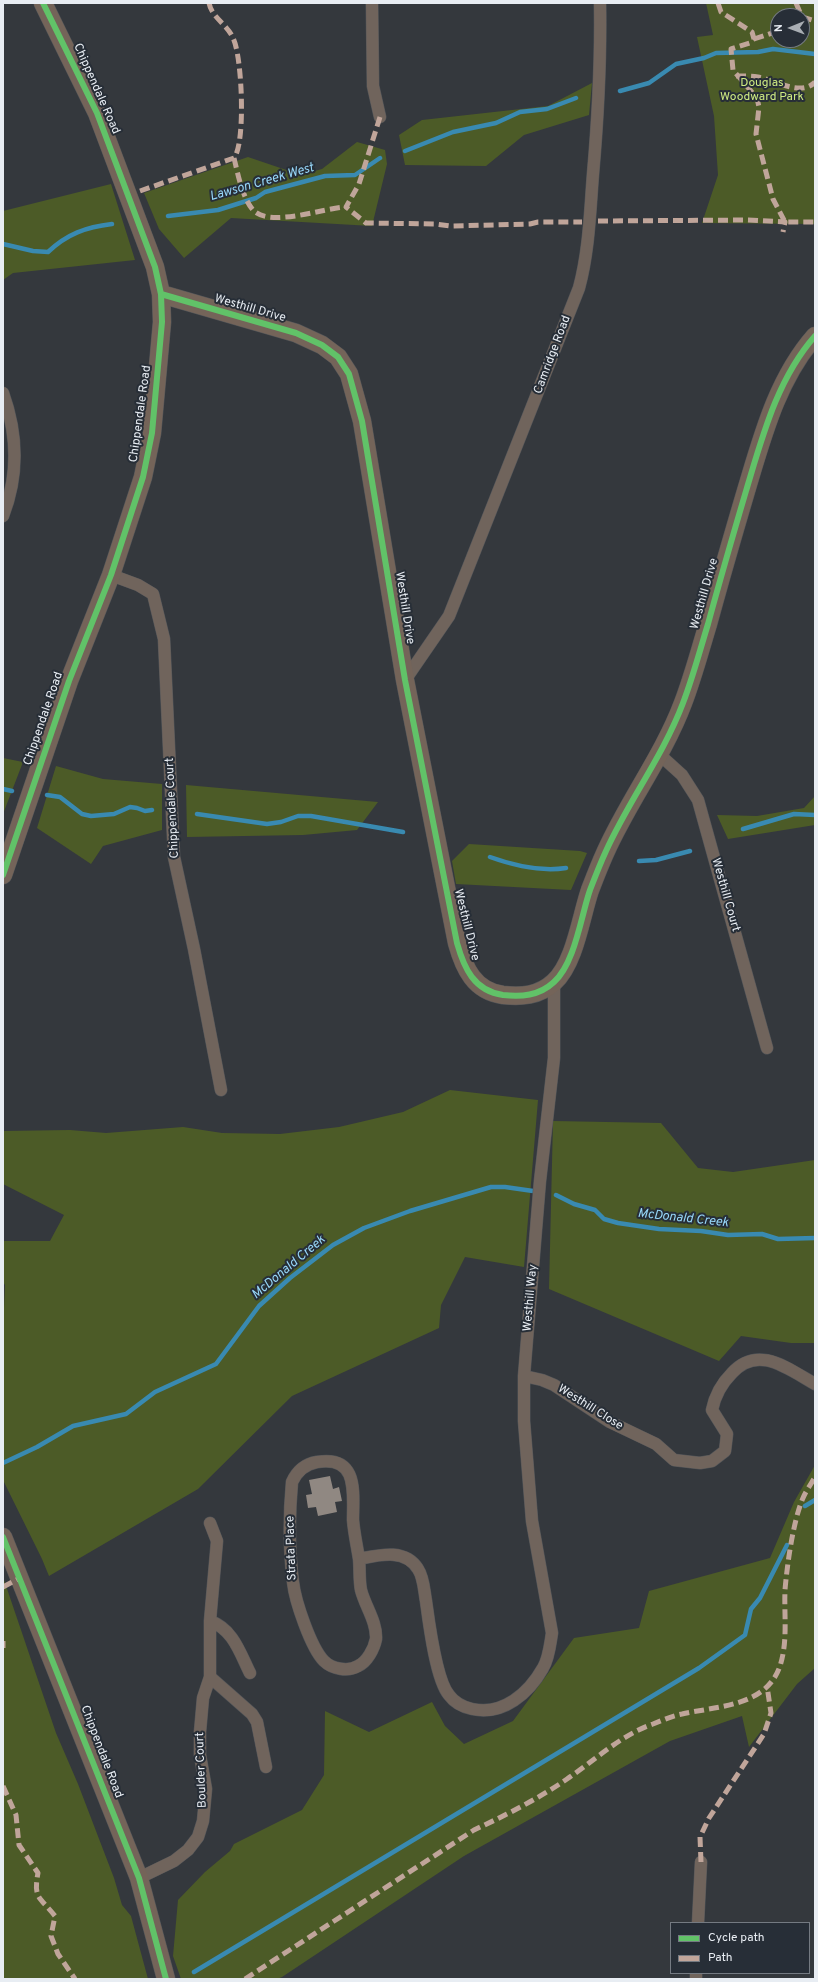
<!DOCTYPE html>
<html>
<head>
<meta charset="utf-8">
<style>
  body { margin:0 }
  #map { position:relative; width:818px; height:1982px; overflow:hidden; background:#34383d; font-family:Overpass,sans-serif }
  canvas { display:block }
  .frame { position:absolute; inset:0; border:4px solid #e8edf3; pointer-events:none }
  .legend { position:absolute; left:670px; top:1922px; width:140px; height:52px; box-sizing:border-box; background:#272e37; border:1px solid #747a82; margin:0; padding:5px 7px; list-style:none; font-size:12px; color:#e8edf3 }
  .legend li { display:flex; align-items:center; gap:8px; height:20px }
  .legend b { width:20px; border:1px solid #747a82 }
  .north { position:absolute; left:770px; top:8px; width:40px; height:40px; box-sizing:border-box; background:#272e37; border:1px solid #747a82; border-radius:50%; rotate:269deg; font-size:11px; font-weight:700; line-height:16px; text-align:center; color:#e8edf3 }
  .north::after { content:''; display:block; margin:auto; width:14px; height:18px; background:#a9aeb3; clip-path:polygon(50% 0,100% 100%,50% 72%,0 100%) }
</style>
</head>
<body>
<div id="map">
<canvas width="818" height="1982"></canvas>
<div class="frame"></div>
<ul class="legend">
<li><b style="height:5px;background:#61c268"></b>Cycle path</li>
<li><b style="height:5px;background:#c0a59a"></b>Path</li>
</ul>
<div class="north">N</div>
</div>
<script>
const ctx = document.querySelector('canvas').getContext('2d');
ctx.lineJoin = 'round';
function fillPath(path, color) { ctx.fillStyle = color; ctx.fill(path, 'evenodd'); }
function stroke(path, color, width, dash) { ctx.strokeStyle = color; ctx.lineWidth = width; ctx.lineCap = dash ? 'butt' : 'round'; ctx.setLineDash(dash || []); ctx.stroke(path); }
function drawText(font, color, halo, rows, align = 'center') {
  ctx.font = font + ' Overpass,sans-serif'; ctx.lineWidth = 4; ctx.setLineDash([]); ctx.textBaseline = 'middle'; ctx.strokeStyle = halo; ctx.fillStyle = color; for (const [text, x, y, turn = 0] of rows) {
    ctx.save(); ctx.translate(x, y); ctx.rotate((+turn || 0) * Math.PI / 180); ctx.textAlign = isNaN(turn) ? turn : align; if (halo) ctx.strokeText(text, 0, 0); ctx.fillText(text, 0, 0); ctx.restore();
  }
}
fillPath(new Path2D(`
  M 706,3 L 815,3 L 815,224 L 702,223 L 718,175 L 714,116 L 697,37 L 713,35 ZM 778,16 L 802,16 L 802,40 L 778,40 Z
  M 592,83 L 589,115 L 524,135 L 486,166 L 405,165 L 399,135 L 422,120 L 548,106 Z
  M 357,142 L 385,150 L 387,164 L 372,226 L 231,218 L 184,258 L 159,229 L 144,193 L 248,157 L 301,175 L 322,169 Z
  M 111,184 L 135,260 L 13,273 L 3,280 L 3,211 Z
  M 3,758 L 23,762 L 3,814 Z
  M 56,766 L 103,779 L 162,784 L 162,830 L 103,846 L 91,864 L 37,828 Z
  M 186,785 L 378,802 L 357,830 L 303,835 L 187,837 Z
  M 815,796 L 815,825 L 728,839 L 717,815 L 757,816 L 804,808 Z
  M 469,844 L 580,851 L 587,853 L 571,890 L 456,884 L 452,861 Z
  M 450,1090 L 538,1100 L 524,1267 L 465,1257 L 441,1305 L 439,1328 L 292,1396 L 198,1489 L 49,1576 L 42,1559 L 3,1480 L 3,1330 L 5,1285 L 3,1282 L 3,1241 L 50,1241 L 64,1215 L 3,1184 L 3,1131 L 70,1130 L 106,1133 L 183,1127 L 222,1133 L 280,1134 L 339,1127 L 403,1112 Z
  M 553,1121 L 661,1123 L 698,1168 L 733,1172 L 815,1160 L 815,1343 L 791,1343 L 741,1336 L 719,1361 L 549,1289 Z
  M 815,1465 L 815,1668 L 797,1684 L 749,1747 L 742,1716 L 670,1741 L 464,1856 L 282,1977 L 277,1979 L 181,1979 L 173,1956 L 178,1900 L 205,1872 L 230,1851 L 234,1844 L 302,1810 L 324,1775 L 325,1711 L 369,1732 L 432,1702 L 445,1726 L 464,1744 L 513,1721 L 574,1638 L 639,1628 L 649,1591 L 770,1558 L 794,1502 Z
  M 3,1577 L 56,1733 L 78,1784 L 114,1878 L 122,1905 L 131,1916 L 148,1979 L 3,1979 Z`), '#4c5b27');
stroke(new Path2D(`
  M 620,91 L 649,83 L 676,64 L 704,58 L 716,53 L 758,52 L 773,49 L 815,54
  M 405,151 L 453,132 L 496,123 L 520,112 L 547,109 L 576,98
  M 168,216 L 218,210 L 256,198 L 265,192 L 325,176 L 355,175 L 380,158
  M 3,244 L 33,251 L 48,252 C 67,234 86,227 112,224
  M 3,789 L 12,791
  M 47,795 L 60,797 L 82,814 L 91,816 L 114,814 L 130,807 L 137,808 L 145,811 L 152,810
  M 197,814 L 267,824 L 281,822 L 298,816 L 311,816 L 403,832
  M 743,829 L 794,814 L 815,815
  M 490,857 C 515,866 540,872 566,868
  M 639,861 L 656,860 L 690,851
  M 556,1195 L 574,1204 L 595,1210 L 604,1219 L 618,1223 L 659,1229 L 701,1231 L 728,1235 L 762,1234 L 778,1239 L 815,1238
  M 3,1463 L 37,1447 L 73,1426 L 126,1414 L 155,1392 L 216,1364 L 259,1306 L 290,1278 L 333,1245 L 364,1228 L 410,1211 L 491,1187 L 505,1187 L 533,1191
  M 805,1506 L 815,1500
  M 194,1972 L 699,1668 L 745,1635 L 751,1609 L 760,1598 L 787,1545`), '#398ab1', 4.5);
fillPath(new Path2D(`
  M 330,1476 L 333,1489 L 339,1487 L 342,1501 L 335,1502 L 337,1512 L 318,1516 L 316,1507 L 308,1508 L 306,1495 L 312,1494 L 309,1480 Z`), '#908882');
const street = new Path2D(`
  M 372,3 L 373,86 L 380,117
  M 3,393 C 18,435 19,475 3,516
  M 111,575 L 138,585 L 153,594 L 164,639 L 174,857 L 194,949 L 221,1090
  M 405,680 L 449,616 L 579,288 C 589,251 590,212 593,174 C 598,117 601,60 600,3
  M 660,755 L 682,775 L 698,800 L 767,1048
  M 524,1376 L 542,1380 L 554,1385 L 610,1422 L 656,1444 L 674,1460 L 700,1463 L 712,1461 L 725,1451 L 727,1434 L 712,1410 C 715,1395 721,1384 732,1373 C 758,1344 788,1369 815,1384
  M 359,1559 C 357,1546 354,1533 353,1520 C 353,1493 359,1455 317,1462 C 305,1464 297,1471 292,1482 C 289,1515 289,1550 293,1582 C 295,1601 311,1648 324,1661 C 332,1669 348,1672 358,1666 C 367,1662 374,1649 376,1639 C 377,1622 365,1606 361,1590 C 359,1580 360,1569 359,1559 C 379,1555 405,1548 418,1569 C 424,1578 424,1591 426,1601 C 429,1623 436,1680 449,1695 C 454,1702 463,1707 472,1709 C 503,1716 529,1693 543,1668 C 549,1658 550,1645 552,1633 L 532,1521 L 524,1421 L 524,1376 L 540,1181 L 554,1058 L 554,982
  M 210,1621 C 233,1629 240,1653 250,1673
  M 210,1677 L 252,1714 L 257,1722 L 266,1767
  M 139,1878 L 174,1861 L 188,1850 L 198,1837 L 203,1821 L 206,1789 L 200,1755 L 200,1732 L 203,1698 L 210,1677 L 210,1621 L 217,1541 L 210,1523
  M 698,1923 L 701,1862
  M 696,1979 L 696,1973`);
const secondary = new Path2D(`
  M 161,294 L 296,333 L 322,345 L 338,357 L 349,374 L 362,421 L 405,680 L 457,943 C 464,968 474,991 503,995 C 521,997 539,996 554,982 C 575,963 581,916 590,890 C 595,877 600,864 606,851 C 629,800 663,756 683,703 C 693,677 700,650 708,624 C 720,580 733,535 746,491 C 762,438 777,379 815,336
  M 3,875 L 69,681 L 111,575 L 143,477 L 152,433 L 162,322 L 161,294 L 155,267 L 97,113 L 43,3
  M 3,1537 L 139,1878 L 166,1979`);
stroke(street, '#525559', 13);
stroke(secondary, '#525559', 19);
stroke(street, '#70645c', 12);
stroke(secondary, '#746459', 18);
stroke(new Path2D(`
  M 718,3 L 721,12 L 752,32 L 754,39 L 750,43 L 731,49 L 733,70 L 757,98 L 759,107 L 756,134 L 773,199 L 785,222 L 815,222
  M 796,3 L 802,17
  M 802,17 L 815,21
  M 754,39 L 778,31
  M 736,76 C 743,76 751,76 758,77 C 775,80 801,97 815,82
  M 380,117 L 359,184 L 346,207 L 366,223 L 435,224 L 450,226 L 530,224 L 538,222 L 582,222
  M 234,158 C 238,174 242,197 253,210 C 270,228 323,208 346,207
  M 140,191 L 234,158 C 246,143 242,55 233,38 C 227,24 212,18 209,3
  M 598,221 L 748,220 L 785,222 L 783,232
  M 3,1587 L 20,1578
  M 3,1641 L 3,1648
  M 3,1786 L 16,1815 L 19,1845 L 38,1873 C 33,1899 40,1897 55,1916 L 51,1936 L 58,1954 L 75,1979
  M 701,1862 L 700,1837 L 709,1818 L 764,1734 L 771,1713 L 767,1686
  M 245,1979 L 474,1830 C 506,1815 538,1799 567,1779 C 595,1760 621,1735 653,1724 C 663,1720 672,1716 682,1714 C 717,1706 766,1707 780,1666 C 788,1641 784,1616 785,1590 C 787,1566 793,1521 803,1498 C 806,1491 811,1484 815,1477`), '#c0a59a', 5, [10, 5]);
stroke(new Path2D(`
  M 161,294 L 296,333 L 322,345 L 338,357 L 349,374 L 362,421 L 405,680 L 457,943 C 464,968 474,991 503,995 C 521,997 539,996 554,982 C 575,963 581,916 590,890 C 595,877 600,864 606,851 C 629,800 663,756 683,703 C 693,677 700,650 708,624 C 720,580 733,535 746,491 C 762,438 777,379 815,336
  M 3,875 L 69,681 L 111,575 L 143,477 L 152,433 L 162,322 L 161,294 L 155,267 L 97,113 L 43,3
  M 3,1537 L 139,1878 L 166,1979`), '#61c268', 6);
drawText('12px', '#ceeb82', '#272e37', [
  ["Douglas",762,84],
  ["Woodward Park",762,98]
]);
drawText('12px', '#e8edf3', '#272e37', [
  ["Chippendale Road",96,89,66],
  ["Westhill Drive",250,309,16],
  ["Camridge Road",553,355,-69],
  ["Chippendale Road",141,414,-82],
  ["Westhill Drive",705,594,-74],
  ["Westhill Drive",404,608,81],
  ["Chippendale Road",44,719,-71],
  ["Chippendale Court",173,808,-93],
  ["Westhill Court",725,895,74],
  ["Westhill Drive",466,925,76],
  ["Westhill Way",531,1298,-85],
  ["Westhill Close",590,1408,32],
  ["Strata Place",292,1548,-92],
  ["Chippendale Road",101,1752,69],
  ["Boulder Court",202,1770,-92]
]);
drawText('italic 13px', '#97d7f9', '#272e37', [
  ["Lawson Creek West",262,183,-16],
  ["McDonald Creek",683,1219,6],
  ["McDonald Creek",289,1268,-40]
]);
</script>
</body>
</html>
